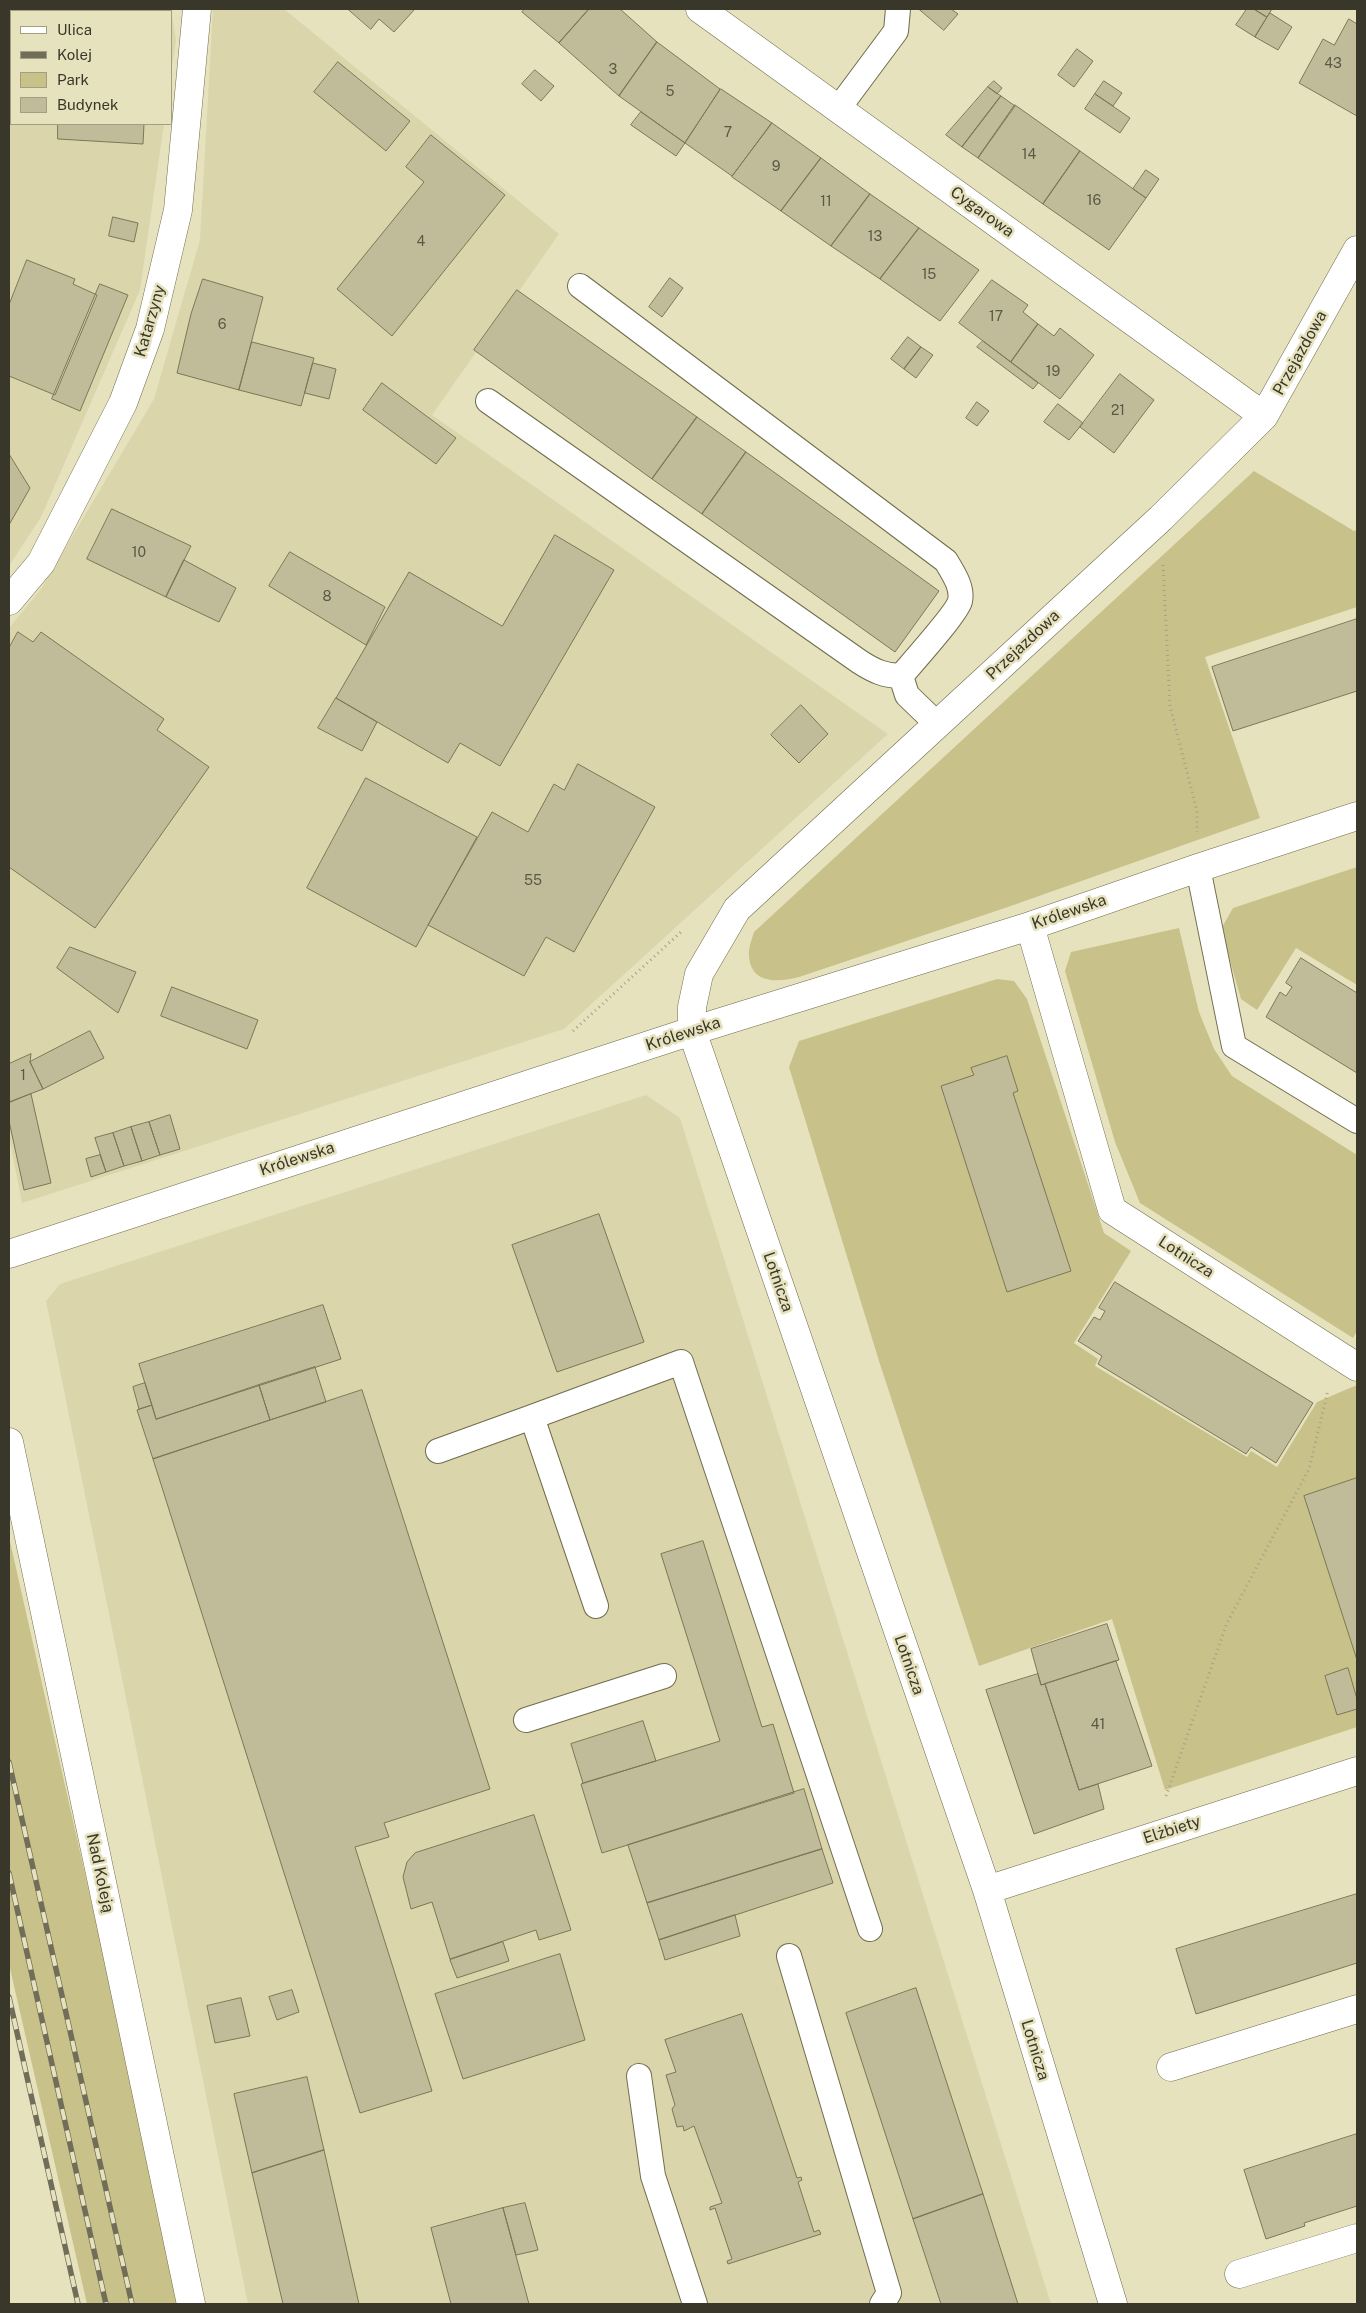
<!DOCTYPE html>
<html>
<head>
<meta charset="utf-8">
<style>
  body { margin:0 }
  #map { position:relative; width:1366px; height:2313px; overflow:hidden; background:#e6e2be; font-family:"Public Sans",sans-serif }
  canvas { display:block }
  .frame { position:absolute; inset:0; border:10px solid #393729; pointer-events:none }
  .legend { position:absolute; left:10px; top:10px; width:162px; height:115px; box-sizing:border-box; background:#e6e2be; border:1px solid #a19e82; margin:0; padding:6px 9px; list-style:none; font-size:15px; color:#393729 }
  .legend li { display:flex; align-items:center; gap:10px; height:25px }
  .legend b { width:25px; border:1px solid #a19e82 }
</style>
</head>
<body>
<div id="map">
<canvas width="1366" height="2313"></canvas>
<div class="frame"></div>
<ul class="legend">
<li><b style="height:6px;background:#fff"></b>Ulica</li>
<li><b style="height:6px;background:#706d58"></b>Kolej</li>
<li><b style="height:14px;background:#c8c18a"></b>Park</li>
<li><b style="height:14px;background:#c0bc99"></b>Budynek</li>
</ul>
</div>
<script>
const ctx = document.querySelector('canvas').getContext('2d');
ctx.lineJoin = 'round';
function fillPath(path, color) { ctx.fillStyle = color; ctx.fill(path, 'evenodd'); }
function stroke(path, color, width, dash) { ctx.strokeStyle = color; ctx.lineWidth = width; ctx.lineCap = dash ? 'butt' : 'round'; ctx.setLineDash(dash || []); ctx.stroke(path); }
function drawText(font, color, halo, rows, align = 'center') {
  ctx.font = font + ' "Public Sans",sans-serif'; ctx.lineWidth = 5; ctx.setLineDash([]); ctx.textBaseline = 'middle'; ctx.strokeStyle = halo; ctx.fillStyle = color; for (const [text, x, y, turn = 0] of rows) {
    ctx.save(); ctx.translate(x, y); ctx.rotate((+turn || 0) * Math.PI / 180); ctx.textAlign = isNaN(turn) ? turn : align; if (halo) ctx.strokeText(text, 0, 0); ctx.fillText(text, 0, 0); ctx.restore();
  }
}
fillPath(new Path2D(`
  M 9,9 L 171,9 L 176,41 L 171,71 L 171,11 L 11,11 L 11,124 L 164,124 L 140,290 L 41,517 L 9,566 Z
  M 213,9 L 284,9 L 559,234 L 432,415 L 888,734 L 564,1029 L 22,1203 L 9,1137 L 9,628 L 41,589 L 154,399 L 200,240 Z
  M 646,1095 L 680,1118 L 1051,2304 L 248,2304 L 46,1301 L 60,1284 Z`), '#dad5aa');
fillPath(new Path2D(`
  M 1254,471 L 1354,531 L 1357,530 L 1357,607 L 1205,657 L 1260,818 L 1005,908 L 799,977 C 779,982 751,985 749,956 C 748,949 752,939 754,932 Z
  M 1357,867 L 1357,985 L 1296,948 L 1257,1010 L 1241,999 L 1221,929 L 1233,908 Z
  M 1179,928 L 1199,1012 L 1214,1049 L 1232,1076 L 1357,1155 L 1357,1331 L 1353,1338 L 1140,1203 L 1115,1142 L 1065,971 L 1071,952 Z
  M 997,979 L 1014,981 L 1027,999 L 1104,1233 L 1131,1251 L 1074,1343 L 1098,1359 L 1095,1366 L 1247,1457 L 1251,1451 L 1277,1467 L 1317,1402 L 1357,1385 L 1357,1727 L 1165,1790 L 1112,1619 L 979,1666 L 879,1361 L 789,1067 L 799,1041 Z
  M 9,1537 L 182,2304 L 87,2304 L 9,1964 Z`), '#c8c18a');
const building = new Path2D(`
  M 348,9 L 415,9 L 394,32 L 379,19 L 371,29 Z
  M 525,9 L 589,9 L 559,43 L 522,12 Z
  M 589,9 L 620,9 L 657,42 L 619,96 L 559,43 Z
  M 919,9 L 951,9 L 958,14 L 944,30 Z
  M 1247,9 L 1254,9 L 1267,17 L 1255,37 L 1236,25 Z
  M 1254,9 L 1272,9 L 1267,17 Z
  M 1270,13 L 1292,27 L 1278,50 L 1255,37 Z
  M 1349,19 L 1357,24 L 1357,116 L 1299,83 L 1323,39 L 1334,45 Z
  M 657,42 L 720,89 L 685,143 L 619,96 Z
  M 1077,49 L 1093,61 L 1074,87 L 1058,75 Z
  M 338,62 L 410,121 L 386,151 L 314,92 Z
  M 535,70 L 554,86 L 541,101 L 522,84 Z
  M 994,81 L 1002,88 L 997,94 L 988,87 Z
  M 1104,81 L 1122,93 L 1113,106 L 1095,94 Z
  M 988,87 L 1001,96 L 962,147 L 946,135 Z
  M 721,89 L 772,123 L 732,176 L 685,143 Z
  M 1095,94 L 1130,118 L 1120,133 L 1085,109 Z
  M 1001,96 L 1015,106 L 978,158 L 962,147 Z
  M 1015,105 L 1080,151 L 1043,204 L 978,158 Z
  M 641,112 L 685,143 L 676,156 L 631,125 Z
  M 772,123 L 821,158 L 781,211 L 732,177 Z
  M 58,124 L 144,124 L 143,144 L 58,139 Z
  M 431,135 L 505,195 L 392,336 L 337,289 L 424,182 L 406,167 Z
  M 1080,151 L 1146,198 L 1109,250 L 1043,204 Z
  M 821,158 L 870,194 L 831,246 L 781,211 Z
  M 1146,170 L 1159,179 L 1146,198 L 1133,189 Z
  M 870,194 L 919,228 L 880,279 L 831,246 Z
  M 113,217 L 138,223 L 134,242 L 109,236 Z
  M 919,228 L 979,270 L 940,321 L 880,279 Z
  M 27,260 L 75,279 L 73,284 L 97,295 L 55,395 L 9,376 L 9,305 Z
  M 670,278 L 683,288 L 662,317 L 649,307 Z
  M 203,279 L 263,297 L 239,390 L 177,373 L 191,314 Z
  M 992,280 L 1028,305 L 1023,312 L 1038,324 L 1011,362 L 959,323 Z
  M 100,284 L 128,295 L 80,411 L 52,399 Z
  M 517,290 L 697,417 L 652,479 L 474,350 Z
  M 1038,324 L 1054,336 L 1060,328 L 1094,355 L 1060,399 L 1011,362 Z
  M 908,337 L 921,347 L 904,369 L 891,359 Z
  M 983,341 L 1038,383 L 1033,389 L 977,347 Z
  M 252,342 L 314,358 L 301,406 L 239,390 Z
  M 921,347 L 933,355 L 916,378 L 904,369 Z
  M 313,363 L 336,369 L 329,399 L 305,393 Z
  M 1120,374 L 1154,400 L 1114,453 L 1080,427 Z
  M 382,383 L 456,438 L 436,464 L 363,410 Z
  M 977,402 L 989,411 L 977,426 L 966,418 Z
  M 1058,404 L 1083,423 L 1069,440 L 1044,422 Z
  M 697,417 L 746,452 L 702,514 L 652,479 Z
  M 746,452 L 939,591 L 895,652 L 702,514 Z
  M 9,454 L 30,488 L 9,525 Z
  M 112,509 L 191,546 L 166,597 L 87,559 Z
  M 555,535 L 614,570 L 500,766 L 460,743 L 448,763 L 336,698 L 409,572 L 502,626 Z
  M 290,552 L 385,607 L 366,645 L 269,586 Z
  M 184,560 L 236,588 L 219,622 L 166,597 Z
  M 1357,619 L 1357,691 L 1233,731 L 1212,667 Z
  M 18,632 L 33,642 L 41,632 L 164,719 L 157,730 L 209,767 L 95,928 L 9,867 L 9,648 Z
  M 336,698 L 377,722 L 362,751 L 318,728 Z
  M 801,705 L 828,734 L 799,763 L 771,735 Z
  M 578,764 L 655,807 L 574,952 L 546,937 L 524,976 L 428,925 L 492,812 L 528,832 L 554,784 L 564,790 Z
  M 366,778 L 477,837 L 416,947 L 307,888 Z
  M 70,947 L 136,972 L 118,1013 L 57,968 Z
  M 1301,958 L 1357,993 L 1357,1073 L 1266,1017 L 1280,992 L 1286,996 L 1292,987 L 1286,983 Z
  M 172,987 L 258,1020 L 247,1049 L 161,1016 Z
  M 90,1031 L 104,1058 L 43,1089 L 30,1062 Z
  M 31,1054 L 30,1062 L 43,1089 L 9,1102 L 9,1064 Z
  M 1007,1056 L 1018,1091 L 1013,1093 L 1071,1271 L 1007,1292 L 941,1086 L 974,1075 L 971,1068 Z
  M 31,1094 L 51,1183 L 24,1190 L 9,1121 L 9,1103 Z
  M 170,1115 L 180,1149 L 160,1155 L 149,1122 Z
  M 149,1122 L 160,1155 L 142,1161 L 131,1127 Z
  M 131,1127 L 142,1161 L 124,1166 L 113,1133 Z
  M 113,1133 L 124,1166 L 106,1172 L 95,1138 Z
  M 100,1155 L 106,1172 L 91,1177 L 86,1159 Z
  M 599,1214 L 644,1342 L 557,1372 L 512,1245 Z
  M 1115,1282 L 1313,1403 L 1276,1463 L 1251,1447 L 1246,1454 L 1098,1364 L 1102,1356 L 1078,1341 L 1094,1317 L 1100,1320 L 1105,1311 L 1099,1308 Z
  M 323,1305 L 341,1359 L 156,1419 L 139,1364 Z
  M 315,1367 L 326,1402 L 270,1420 L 259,1385 Z
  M 145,1383 L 152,1405 L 139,1409 L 133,1387 Z
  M 259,1385 L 270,1420 L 153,1459 L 137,1410 L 152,1405 L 156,1419 Z
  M 362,1390 L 490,1789 L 384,1823 L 389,1837 L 355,1847 L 432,2091 L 360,2113 L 153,1459 Z
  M 1357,1478 L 1357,1660 L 1304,1496 Z
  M 703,1541 L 762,1727 L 773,1724 L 794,1793 L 602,1853 L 581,1784 L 720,1741 L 661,1554 Z
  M 1107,1624 L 1119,1660 L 1041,1685 L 1031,1649 Z
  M 1116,1661 L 1152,1766 L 1079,1790 L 1045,1684 Z
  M 1348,1668 L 1357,1699 L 1357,1709 L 1337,1715 L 1325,1676 Z
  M 1038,1674 L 1041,1685 L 1045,1684 L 1079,1790 L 1098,1784 L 1104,1809 L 1034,1834 L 986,1690 Z
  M 643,1721 L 656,1761 L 583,1783 L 571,1744 Z
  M 804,1789 L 822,1849 L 647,1903 L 628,1845 Z
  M 534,1815 L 571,1930 L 539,1940 L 536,1930 L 450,1959 L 432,1902 L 411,1909 L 403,1877 L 407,1862 L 415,1853 Z
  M 822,1849 L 833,1883 L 659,1940 L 647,1903 Z
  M 1357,1894 L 1357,1963 L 1196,2014 L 1176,1949 Z
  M 735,1915 L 740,1936 L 665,1960 L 659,1940 Z
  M 503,1942 L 509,1961 L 457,1978 L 450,1960 Z
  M 560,1954 L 585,2040 L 463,2079 L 435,1994 Z
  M 916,1988 L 983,2194 L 913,2219 L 846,2013 Z
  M 292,1990 L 299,2012 L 277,2020 L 269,1997 Z
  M 241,1998 L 250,2036 L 215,2043 L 207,2006 Z
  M 742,2014 L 797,2178 L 801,2177 L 802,2180 L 798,2182 L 814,2232 L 819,2230 L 821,2234 L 728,2264 L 727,2261 L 732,2259 L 715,2208 L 710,2210 L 710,2207 L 722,2203 L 694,2126 L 684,2131 L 683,2126 L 677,2127 L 672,2109 L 675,2105 L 666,2075 L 676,2072 L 665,2040 Z
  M 307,2077 L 324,2150 L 252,2173 L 234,2094 Z
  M 1357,2134 L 1357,2206 L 1304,2223 L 1305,2226 L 1266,2239 L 1244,2170 Z
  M 324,2150 L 359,2304 L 283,2304 L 252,2173 Z
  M 983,2194 L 1018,2304 L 941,2304 L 913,2219 Z
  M 525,2203 L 538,2250 L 516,2255 L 503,2208 Z
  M 503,2208 L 529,2304 L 451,2304 L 431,2228 Z`);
fillPath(building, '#c0bc99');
stroke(building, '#7c7857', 1);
const service = new Path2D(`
  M 838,109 L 896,31 L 898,9
  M 580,286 L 946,561 C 953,573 963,587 960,601 C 957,613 912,663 901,676 L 907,695 L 937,724
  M 488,401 L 860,662 C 874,671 885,676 901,676
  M 1198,868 L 1234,1046 L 1357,1121
  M 532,1417 L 681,1362 L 870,1929
  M 438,1451 L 532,1417 L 596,1606
  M 526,1720 L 664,1676
  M 789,1956 L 889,2293 L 882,2304
  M 639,2076 L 653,2176 L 695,2304`);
const minor = new Path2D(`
  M 700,9 L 1264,416
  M 9,601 L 41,563 L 123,403 L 150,329 L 178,210 L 197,9
  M 1030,926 L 1112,1210 L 1357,1367
  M 9,1254 L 692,1031 L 1030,926 L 1198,868 L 1357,816
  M 9,1442 L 191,2304
  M 987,1890 L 1357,1771
  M 1171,2067 L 1357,2009
  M 1239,2274 L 1357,2238
  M 1113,2304 L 987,1890 L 692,1031 L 692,1007 L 699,974 L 737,909 L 1161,518 L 1264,416 L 1357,250`);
stroke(service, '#706c4c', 26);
stroke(minor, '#706c4c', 29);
stroke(new Path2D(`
  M 1163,565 L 1170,706 L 1197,811 L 1197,832
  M 573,1031 L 681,932
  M 1166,1796 L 1227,1623 L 1309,1469 L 1328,1390`), '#a4a185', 3, [1, 4]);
stroke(service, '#fff', 24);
stroke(minor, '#fff', 28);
const rail = new Path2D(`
  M 9,1762 L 132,2304
  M 9,1873 L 106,2304
  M 9,1997 L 78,2304`);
stroke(rail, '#706d58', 5.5);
stroke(rail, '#e6e2be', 4, [11]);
drawText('14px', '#5b5845', null, [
  ["43",1333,64],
  ["3",613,70],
  ["5",670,92],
  ["7",728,133],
  ["14",1029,155],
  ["9",776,167],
  ["16",1094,201],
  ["11",826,202],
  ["13",875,237],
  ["4",421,242],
  ["15",929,275],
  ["17",996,317],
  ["6",222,325],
  ["19",1053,372],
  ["21",1118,411],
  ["10",139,553],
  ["8",327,597],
  ["55",533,881],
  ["1",23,1076],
  ["41",1098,1725]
]);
drawText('16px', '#393729', '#e6e2be', [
  ["Cygarowa",982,212,36],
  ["Katarzyny",150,321,-74],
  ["Przejazdowa",1300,353,-61],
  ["Przejazdowa",1023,645,-43],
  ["Królewska",1069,912,-19],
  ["Królewska",683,1034,-18],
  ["Królewska",297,1159,-18],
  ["Lotnicza",1186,1257,33],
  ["Lotnicza",778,1282,71],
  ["Lotnicza",909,1665,71],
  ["Elżbiety",1172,1830,-18],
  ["Nad Koleją",100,1873,78],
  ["Lotnicza",1035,2050,73]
]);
</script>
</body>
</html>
